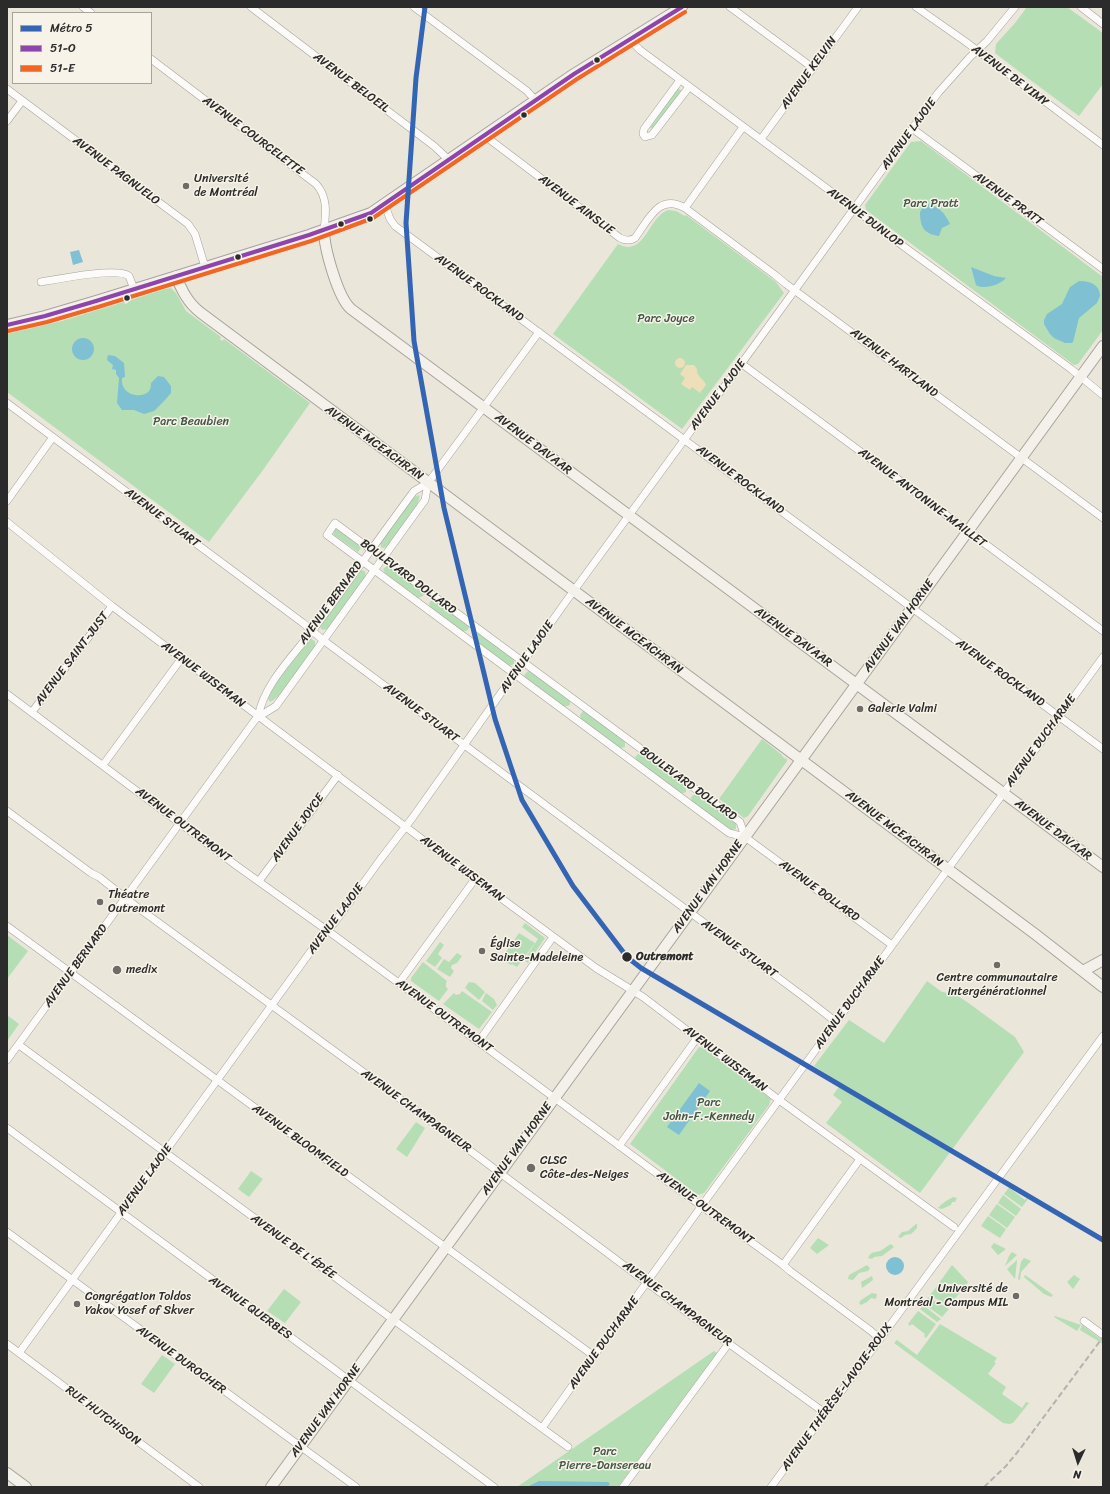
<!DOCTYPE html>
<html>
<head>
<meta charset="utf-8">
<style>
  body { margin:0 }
  #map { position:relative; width:1110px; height:1494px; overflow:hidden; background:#eae6da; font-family:Sriracha,sans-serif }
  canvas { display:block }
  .frame { position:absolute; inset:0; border:8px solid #2b2b2b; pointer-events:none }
  .legend { position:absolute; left:12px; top:12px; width:140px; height:72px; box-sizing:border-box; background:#f7f3e8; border:1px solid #a5a39c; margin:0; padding:5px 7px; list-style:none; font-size:12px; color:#2b2b2b }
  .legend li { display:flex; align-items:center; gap:8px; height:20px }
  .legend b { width:20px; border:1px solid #a5a39c }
  .north { position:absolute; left:1058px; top:1442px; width:40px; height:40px; -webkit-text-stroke:3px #f7f3e8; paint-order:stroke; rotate:184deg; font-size:11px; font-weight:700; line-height:16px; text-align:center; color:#2b2b2b }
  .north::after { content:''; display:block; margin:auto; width:14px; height:18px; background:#2b2b2b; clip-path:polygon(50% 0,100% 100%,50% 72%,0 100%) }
</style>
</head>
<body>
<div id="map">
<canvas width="1110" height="1494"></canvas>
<div class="frame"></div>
<ul class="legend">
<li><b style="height:5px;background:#3465b4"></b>Métro 5</li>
<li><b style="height:5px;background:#8e44ad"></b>51-O</li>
<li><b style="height:5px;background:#f26522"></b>51-E</li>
</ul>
<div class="north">N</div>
</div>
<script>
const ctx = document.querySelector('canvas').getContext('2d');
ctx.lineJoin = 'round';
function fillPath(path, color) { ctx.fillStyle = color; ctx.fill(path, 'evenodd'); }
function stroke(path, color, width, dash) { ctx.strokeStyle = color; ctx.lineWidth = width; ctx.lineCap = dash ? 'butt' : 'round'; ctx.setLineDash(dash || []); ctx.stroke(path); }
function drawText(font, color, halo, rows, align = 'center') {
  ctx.font = font + ' Sriracha,sans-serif'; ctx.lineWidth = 3; ctx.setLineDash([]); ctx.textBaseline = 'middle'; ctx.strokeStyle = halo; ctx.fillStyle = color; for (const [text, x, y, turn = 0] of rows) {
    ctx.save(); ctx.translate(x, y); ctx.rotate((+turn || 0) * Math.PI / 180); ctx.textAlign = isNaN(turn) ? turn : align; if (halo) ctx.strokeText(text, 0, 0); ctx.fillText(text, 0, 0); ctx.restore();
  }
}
fillPath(new Path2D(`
  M 1027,7 L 1067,7 L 1103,33 L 1103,84 L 1079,116 L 1029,79 L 995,53 L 996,44 L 1015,23 Z
  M 678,88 L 682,91 L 653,129 L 650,128 Z
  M 921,141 L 1103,277 L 1103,330 L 1078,364 L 1074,365 L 866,210 L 865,205 L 911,142 Z
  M 668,210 L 676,211 L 685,216 L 686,215 L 776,282 L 784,293 L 682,429 L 553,334 L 618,244 C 645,258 648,217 668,210 Z
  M 171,288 L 176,293 L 186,311 L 221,337 L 220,339 L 222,341 L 224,339 L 310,403 L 263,470 L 209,542 L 7,392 L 7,334 L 62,321 L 124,302 L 125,304 L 128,303 L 128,301 L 165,289 Z
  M 419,495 C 423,504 394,538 388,547 L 383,548 L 381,547 L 380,542 L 412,498 Z
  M 335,528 L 336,528 L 362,546 L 358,552 L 334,535 L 333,532 Z
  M 387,566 L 424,593 L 423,596 L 418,598 L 385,573 L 383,569 Z
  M 360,570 L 365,571 L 366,577 L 328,629 L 322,630 L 319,625 Z
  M 433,599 L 469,626 L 468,630 L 463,632 L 430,607 L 429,603 Z
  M 478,633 L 480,633 L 514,659 L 514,664 L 509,666 L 476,641 L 474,637 Z
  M 311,639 L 315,641 L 315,647 C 306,659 282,698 270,702 L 268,699 C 270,686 298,653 307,641 Z
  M 528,671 L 530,671 L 570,701 L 570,705 L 564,707 L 526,679 L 524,675 Z
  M 583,711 L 585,711 L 625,741 L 625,747 L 620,748 L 581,719 L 580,715 Z
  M 762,739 L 782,755 L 782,756 L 785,759 L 786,757 L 787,761 L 748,816 L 744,818 L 719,799 Z
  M 639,753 L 641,753 L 686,786 L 686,792 L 681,794 L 637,761 L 635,757 Z
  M 695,794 L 698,794 L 736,823 L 736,829 L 731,830 L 692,802 L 691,797 Z
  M 525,923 L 545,938 L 528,963 L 524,960 L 538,939 L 522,927 Z
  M 519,933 L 535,943 L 517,967 L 512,964 L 511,965 L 501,959 Z
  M 7,935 L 28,951 L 7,979 Z
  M 440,942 L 444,945 L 438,954 L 442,958 L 435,967 L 426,961 Z
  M 457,953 L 462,956 L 457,963 L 452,965 L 451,968 L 454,971 L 450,977 L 437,969 L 444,959 L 449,962 Z
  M 423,962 L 447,981 L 446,983 L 446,987 L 448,989 L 439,1001 L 411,981 L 411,978 Z
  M 927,981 L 942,992 L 955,994 L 967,1002 L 1015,1037 L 1024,1052 L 920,1193 L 826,1123 L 842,1102 L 833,1095 L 841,1084 L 814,1066 L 849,1020 L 884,1043 Z
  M 469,982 L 475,983 L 485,992 L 479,1000 L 465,988 Z
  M 462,991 L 492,1012 L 479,1029 L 443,1004 L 454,993 L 456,995 L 460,994 Z
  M 486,993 L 494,999 L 497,1005 L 493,1010 L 482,1001 Z
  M 7,1015 L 19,1024 L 7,1041 Z
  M 699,1047 L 703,1048 L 771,1099 L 769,1105 L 704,1193 L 698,1195 L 630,1144 Z
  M 416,1122 L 425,1128 L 407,1157 L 396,1149 Z
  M 251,1171 L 263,1179 L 249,1197 L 238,1189 Z
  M 1010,1186 L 1012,1188 L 1011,1189 L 1025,1200 L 1027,1198 L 1028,1199 L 1022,1207 L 1004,1194 Z
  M 1003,1195 L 1021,1209 L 1016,1216 L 998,1203 Z
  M 953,1197 L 957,1198 L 955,1202 L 952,1202 L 951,1205 L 942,1209 L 938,1208 C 942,1203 948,1200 953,1197 Z
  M 997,1204 L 1015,1217 L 1007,1228 L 989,1215 Z
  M 988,1216 L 1006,1229 L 1000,1238 L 981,1226 Z
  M 916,1224 L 917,1224 L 917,1228 L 911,1234 L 905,1235 L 901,1238 L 898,1237 L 902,1232 L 908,1231 Z
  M 818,1238 L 829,1245 L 817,1254 L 810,1248 Z
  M 994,1243 L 1006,1249 L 998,1255 L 991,1247 Z
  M 891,1244 L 894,1247 L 882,1256 L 874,1257 L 872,1259 L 868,1258 C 871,1250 877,1253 882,1250 C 885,1248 887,1246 891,1244 Z
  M 1012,1252 L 1017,1255 L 1005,1266 L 1009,1256 Z
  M 1024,1258 L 1031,1261 L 1021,1272 L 1020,1280 L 1018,1279 L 1021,1262 Z
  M 1017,1260 L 1017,1261 L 1015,1279 L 1007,1269 Z
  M 867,1265 L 870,1268 L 868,1271 L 859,1273 L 853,1280 L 848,1279 L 849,1275 Z
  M 952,1265 L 968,1282 L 966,1285 L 939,1283 Z
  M 1025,1275 L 1053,1295 L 1051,1297 L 1044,1294 L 1024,1277 Z
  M 1074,1275 L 1080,1279 L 1073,1289 L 1067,1282 Z
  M 872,1276 L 873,1280 L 862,1288 L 861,1282 Z
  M 938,1285 L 965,1286 L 949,1306 L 930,1295 Z
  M 284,1289 L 301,1302 L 285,1323 L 267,1311 Z
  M 872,1293 L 877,1294 L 876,1299 L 871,1298 L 867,1302 L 861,1305 L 859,1303 L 861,1300 Z
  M 928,1297 L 949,1309 L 942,1317 L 924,1304 Z
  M 923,1305 L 941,1319 L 937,1322 L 920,1309 Z
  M 918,1311 L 936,1324 L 926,1338 L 924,1336 L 925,1334 L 912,1324 L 910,1326 L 908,1324 Z
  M 1055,1316 L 1081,1325 L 1077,1331 L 1054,1317 Z
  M 940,1324 L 997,1358 L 994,1362 L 996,1363 L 988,1374 L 1006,1387 L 1002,1394 L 1022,1408 L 1026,1402 L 1029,1403 L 1013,1423 L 1009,1424 L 1003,1423 L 894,1343 L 897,1340 L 917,1355 Z
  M 1082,1325 L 1103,1341 L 1103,1344 L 1080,1330 Z
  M 714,1351 L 717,1353 L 618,1487 L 517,1487 Z
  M 162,1355 L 175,1364 L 154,1393 L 141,1384 Z`), '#b5deb5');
fillPath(new Path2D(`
  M675 363a5 5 0 1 1 10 0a5 5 0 1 1-10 0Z
  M 686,365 L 694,365 L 697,369 C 696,377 704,378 706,385 L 700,393 L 692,387 L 690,390 L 681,384 L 685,378 L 680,374 Z`), '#ecdfb9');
fillPath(new Path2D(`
  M 925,204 C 938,205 945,213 950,224 L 942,228 L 939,236 C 924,234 920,227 920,212 Z
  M 79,250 L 83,262 L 73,265 L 70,252 Z
  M 971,267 L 994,276 L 1006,278 C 1000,285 984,290 976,285 Z
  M 1079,281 C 1089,281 1100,284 1100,296 L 1097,303 L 1079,318 L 1073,342 L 1072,343 L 1065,343 L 1054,338 L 1050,334 L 1044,324 L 1044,320 L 1047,314 L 1062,304 L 1070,287 Z
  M72 349a11 11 0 1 1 22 0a11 11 0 1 1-22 0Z
  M 108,355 L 115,356 L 124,363 L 125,377 L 122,378 C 120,398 147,399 150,389 C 151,387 151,385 151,383 L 158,376 L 164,377 L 171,386 L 171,393 L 165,400 L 154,411 L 144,414 L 134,410 L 122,410 L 117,403 L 119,378 L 116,374 L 116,370 L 112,369 L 113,365 L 107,360 Z
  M 699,1083 L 710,1091 L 679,1135 L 667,1127 Z
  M886 1266a9 9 0 1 1 18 0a9 9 0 1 1-18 0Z
  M 539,1481 L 608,1482 L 610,1484 L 607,1487 L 527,1487 Z`), '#7fc0d2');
const street = new Path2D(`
  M 83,7 L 91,13
  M 251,7 L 434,146 L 449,160
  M 414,7 L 527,91 L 536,101
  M 730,7 L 813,68
  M 916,7 L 966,42 L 1103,145
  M 1081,7 L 1103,24
  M 629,39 L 640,50 L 864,216 L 873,224 L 1071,369 L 1103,395
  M 151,59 L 316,184 C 328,197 326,213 324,230
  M 680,80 L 644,129 L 643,134 L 645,137 L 652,135 L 689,87
  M 7,89 L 188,224 L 195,234 L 205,267
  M 7,121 L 22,101
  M 913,129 L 1103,269
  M 485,136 L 620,238 C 626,241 630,241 635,238 C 649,219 659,193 685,208 L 775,275 L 786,284 L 1103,518
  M 761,139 L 858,7
  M 385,205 L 390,219 L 395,226 L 1103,749
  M 685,208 L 743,127
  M 41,282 C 58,279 118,267 129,276 L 134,289
  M 742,364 L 1103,631
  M 7,403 L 303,623 L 323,640 L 804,997 L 836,1022
  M 7,501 L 53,437
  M 7,522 L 112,606 L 475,879 L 596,968 L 643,997 L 779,1100 L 954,1227
  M 7,694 L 237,866 L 335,936 L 667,1181 L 783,1265 L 790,1271 L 871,1331 L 880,1339
  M 32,712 L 112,606
  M 258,717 C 264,684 293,656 313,630 C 347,584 380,537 414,491 L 428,483 L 539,332
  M 103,765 L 181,659
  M 7,811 L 91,873 L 99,877 L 137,907 L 429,1120 L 724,1340 L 825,1413
  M 745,837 L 740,822 L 335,523 L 327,535 L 729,833 L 745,837 L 892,945
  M 259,881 L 338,775
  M 7,926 L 594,1356
  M 399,983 L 475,879
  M 479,1041 L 553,937
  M 19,1045 L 358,1294 L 568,1447
  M 7,1060 L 255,720 L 258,717 L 276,706 L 425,500 L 428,483
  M 7,1128 L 494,1487
  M 619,1146 L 697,1038
  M 7,1232 L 356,1487
  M 783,1265 L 860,1159
  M 1084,1321 L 1103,1335
  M 7,1344 L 199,1487
  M 19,1353 L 319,940 L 335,922 L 380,860 L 413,817 L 567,600 L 690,432 L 736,371 L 938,93 L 970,57 L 987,41 L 1015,7
  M 542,1428 L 708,1197 L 1103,657
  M 623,1487 L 729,1343
  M 771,1487 L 1103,1036`);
const secondary = new Path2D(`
  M 324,230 C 324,248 338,298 351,309 L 1103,867
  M 176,276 C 182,291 188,303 201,313 L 1035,934 L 1103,987
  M 7,325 L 45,316 L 96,301 L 309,235 L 371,213 L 574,74 L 682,7
  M 1083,971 L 1103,960
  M 7,1473 L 26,1487
  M 271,1487 L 1103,346`);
stroke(street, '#a5a39c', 8);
stroke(secondary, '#a5a39c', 12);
stroke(street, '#fcfbf9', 7);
stroke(secondary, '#f4f1eb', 10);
stroke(new Path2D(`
  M 984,1487 L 1006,1466 L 1020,1449 L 1103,1337`), '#b4b3b1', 2, [6, 3]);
stroke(new Path2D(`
  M 7,325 L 45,316 L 96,301 L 309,235 L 371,213 L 574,74 L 682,7`), '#8e44ad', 4);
stroke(new Path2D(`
  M 8,331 L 47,322 L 98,307 L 311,241 L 373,218 L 577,79 L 685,12`), '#f26522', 4);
stroke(new Path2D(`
  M 425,7 L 416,78 L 406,223 L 414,341 L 444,508 L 495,719 L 522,800 L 573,886 L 627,957 L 641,968 L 1103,1240`), '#3465b4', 5);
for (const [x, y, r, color] of [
  [597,60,3.5,"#2b2b2b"],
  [524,115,3.5,"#2b2b2b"],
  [186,186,4,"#6e6c68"],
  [370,219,3.5,"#2b2b2b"],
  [341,224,3.5,"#2b2b2b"],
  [238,257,3.5,"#2b2b2b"],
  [127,298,3.5,"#2b2b2b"],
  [860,709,4,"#6e6c68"],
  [100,902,4,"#6e6c68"],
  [482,951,4,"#6e6c68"],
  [627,957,5.5,"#2b2b2b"],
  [997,965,4,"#6e6c68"],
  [117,970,5,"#6e6c68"],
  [531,1168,5,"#6e6c68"],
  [1016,1296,4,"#6e6c68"],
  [77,1304,4,"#6e6c68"]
]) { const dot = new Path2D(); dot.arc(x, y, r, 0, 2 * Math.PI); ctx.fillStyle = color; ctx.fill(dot); stroke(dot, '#f7f3e8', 1.5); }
drawText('12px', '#2b2b2b', '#f7f3e8', [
  ["AVENUE KELVIN",809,73,-54],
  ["AVENUE DE VIMY",1010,76,37],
  ["AVENUE BELOEIL",351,83,37],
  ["AVENUE LAJOIE",909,134,-54],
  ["AVENUE COURCELETTE",253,136,37],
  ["AVENUE PAGNUELO",116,171,37],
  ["AVENUE PRATT",1008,199,36],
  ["AVENUE AINSLIE",576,205,37],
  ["AVENUE DUNLOP",865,218,37],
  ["AVENUE ROCKLAND",479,288,36],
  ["AVENUE HARTLAND",894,363,37],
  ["AVENUE LAJOIE",718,395,-53],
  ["AVENUE MCEACHRAN",374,443,36],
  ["AVENUE DAVAAR",533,444,37],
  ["AVENUE ROCKLAND",740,480,37],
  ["AVENUE ANTONINE-MAILLET",922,498,37],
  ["AVENUE STUART",162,518,37],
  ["BOULEVARD DOLLARD",408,577,37],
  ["AVENUE BERNARD",331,603,-54],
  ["AVENUE VAN HORNE",899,626,-54],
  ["AVENUE MCEACHRAN",634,636,37],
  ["AVENUE DAVAAR",793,637,36],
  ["AVENUE LAJOIE",527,657,-55],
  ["AVENUE SAINT-JUST",72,659,-53],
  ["AVENUE ROCKLAND",1000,673,36],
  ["AVENUE WISEMAN",203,675,37],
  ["AVENUE STUART",421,713,37],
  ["AVENUE DUCHARME",1041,741,-54],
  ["BOULEVARD DOLLARD",688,784,36],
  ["AVENUE OUTREMONT",183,825,37],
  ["AVENUE JOYCE",298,828,-54],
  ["AVENUE MCEACHRAN",894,829,37],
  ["AVENUE DAVAAR",1053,830,37],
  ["AVENUE WISEMAN",462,869,37],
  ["AVENUE VAN HORNE",708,887,-54],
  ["AVENUE DOLLARD",819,891,36],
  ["AVENUE LAJOIE",336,919,-53],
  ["AVENUE STUART",739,949,36],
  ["AVENUE BERNARD",76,966,-54],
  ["AVENUE DUCHARME",850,1003,-54],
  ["AVENUE OUTREMONT",444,1016,36],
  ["AVENUE WISEMAN",725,1059,37],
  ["AVENUE CHAMPAGNEUR",416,1111,36],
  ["AVENUE BLOOMFIELD",300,1141,36],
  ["AVENUE VAN HORNE",517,1149,-54],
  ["AVENUE LAJOIE",145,1180,-54],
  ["AVENUE OUTREMONT",705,1208,36],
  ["AVENUE DE L'ÉPÉE",293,1247,36],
  ["AVENUE CHAMPAGNEUR",677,1304,37],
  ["AVENUE QUERBES",250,1308,36],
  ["AVENUE DUCHARME",604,1343,-54],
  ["AVENUE DUROCHER",181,1360,36],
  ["AVENUE THÉRÈSE-LAVOIE-ROUX",837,1397,-54],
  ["AVENUE VAN HORNE",326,1411,-54],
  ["RUE HUTCHISON",103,1416,37]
]);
drawText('12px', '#2b2b2b', '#f7f3e8', [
  ["Université",194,179],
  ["de Montréal",194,193],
  ["Galerie Valmi",868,709],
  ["Théatre",108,895],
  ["Outremont",108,909],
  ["Église",490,944],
  ["Sainte-Madeleine",490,958],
  ["medix",126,970],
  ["Centre communautaire",997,978,"center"],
  ["intergénérationnel",997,992,"center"],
  ["CLSC",540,1161],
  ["Côte-des-Neiges",540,1175],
  ["Université de",1008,1289,"right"],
  ["Montréal - Campus MIL",1008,1303,"right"],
  ["Congrégation Toldos",85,1297],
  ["Yakov Yosef of Skver",85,1311]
], 'left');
drawText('12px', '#435646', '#f7f3e8', [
  ["Parc Pratt",931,204],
  ["Parc Joyce",666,319],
  ["Parc Beaubien",191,422],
  ["Parc",709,1103],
  ["John-F.-Kennedy",709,1117],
  ["Parc",605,1452],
  ["Pierre-Dansereau",605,1466]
]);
drawText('bold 12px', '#2b2b2b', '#f7f3e8', [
  ["Outremont",636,957]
], 'left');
</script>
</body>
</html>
